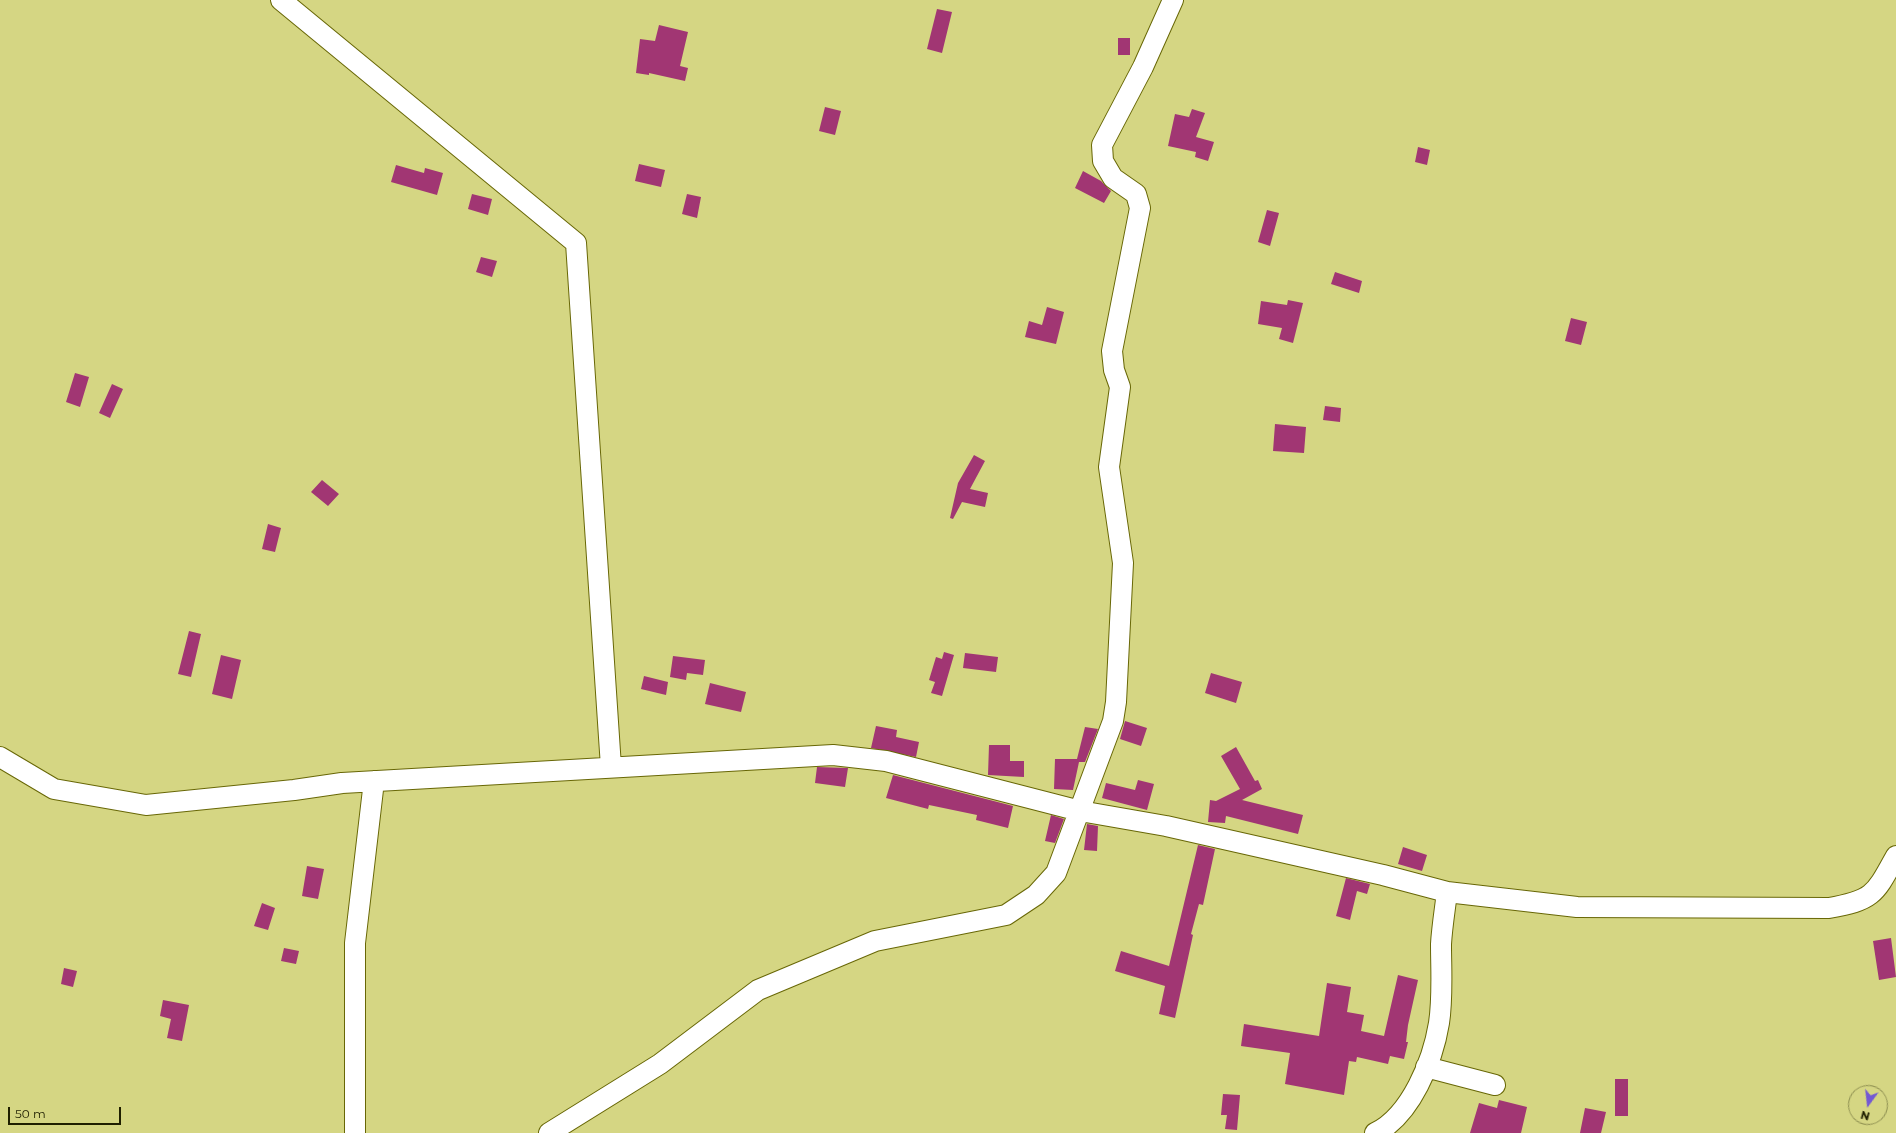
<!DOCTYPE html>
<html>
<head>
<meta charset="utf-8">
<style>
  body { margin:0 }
  #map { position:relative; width:1896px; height:1133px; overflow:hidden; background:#d5d683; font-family:Montserrat,sans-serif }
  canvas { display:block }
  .north { position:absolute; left:1848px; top:1085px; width:40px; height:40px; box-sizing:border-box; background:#d5d683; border:1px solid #8c8d4f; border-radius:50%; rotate:195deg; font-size:11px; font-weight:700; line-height:16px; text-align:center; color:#1f1f00 }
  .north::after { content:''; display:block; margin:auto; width:14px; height:18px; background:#7359d3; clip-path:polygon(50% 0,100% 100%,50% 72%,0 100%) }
  .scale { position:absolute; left:8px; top:1107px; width:113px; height:18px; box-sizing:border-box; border:2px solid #1f1f00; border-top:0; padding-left:5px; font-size:12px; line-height:14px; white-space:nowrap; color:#1f1f00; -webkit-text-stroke:3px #d5d683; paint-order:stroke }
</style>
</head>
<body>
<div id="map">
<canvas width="1896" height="1133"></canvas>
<div class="north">N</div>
<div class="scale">50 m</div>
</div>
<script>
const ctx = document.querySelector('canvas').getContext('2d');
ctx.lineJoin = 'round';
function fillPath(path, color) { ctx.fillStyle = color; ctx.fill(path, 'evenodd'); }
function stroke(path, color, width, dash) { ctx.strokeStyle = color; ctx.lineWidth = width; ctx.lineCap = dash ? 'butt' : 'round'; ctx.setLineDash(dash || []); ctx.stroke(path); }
fillPath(new Path2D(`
  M 937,9 L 952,12 L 942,53 L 927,49 Z
  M 659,25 L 688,32 L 680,66 L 688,68 L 685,81 L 649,73 L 649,75 L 636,73 L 640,39 L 655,41 Z
  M 1118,38 L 1130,38 L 1130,55 L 1118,55 Z
  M 825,107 L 841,111 L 835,135 L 819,131 Z
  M 1192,109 L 1205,113 L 1196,137 L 1214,142 L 1208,161 L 1195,157 L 1196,152 L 1168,146 L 1175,114 L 1189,117 Z
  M 1418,147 L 1430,150 L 1427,165 L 1415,162 Z
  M 639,164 L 665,170 L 661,187 L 635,181 Z
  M 396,165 L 424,173 L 425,168 L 443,173 L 437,195 L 391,182 Z
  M 1083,171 L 1101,181 L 1111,191 L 1104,203 L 1075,188 Z
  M 472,194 L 492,199 L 488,215 L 468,209 Z
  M 687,194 L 701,197 L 697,218 L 682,214 Z
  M 1267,210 L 1279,213 L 1270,246 L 1258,242 Z
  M 481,257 L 497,261 L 492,277 L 476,272 Z
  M 1335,272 L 1362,281 L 1359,293 L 1331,284 Z
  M 1288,300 L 1303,303 L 1293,343 L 1279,339 L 1282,328 L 1258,324 L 1261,301 L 1287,305 Z
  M 1047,307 L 1064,312 L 1056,344 L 1025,337 L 1029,321 L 1042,325 Z
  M 1571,318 L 1587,322 L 1581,345 L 1565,341 Z
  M 75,373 L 89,377 L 80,407 L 66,402 Z
  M 112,384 L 123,389 L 110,418 L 99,413 Z
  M 1325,406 L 1341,408 L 1340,422 L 1323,420 Z
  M 1275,424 L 1306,427 L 1304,453 L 1273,451 Z
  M 974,455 L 985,461 L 970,489 L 988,493 L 985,507 L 962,502 L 953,519 L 950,518 L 958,483 Z
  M 322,480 L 339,494 L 328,506 L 311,492 Z
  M 268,524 L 281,528 L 275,552 L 262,549 Z
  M 189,631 L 201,634 L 191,677 L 178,674 Z
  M 944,652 L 954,655 L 942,696 L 931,693 L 935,682 L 929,680 L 936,657 L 942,659 Z
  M 965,653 L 998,657 L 996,672 L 963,668 Z
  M 221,655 L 241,660 L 232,699 L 212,694 Z
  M 673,656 L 705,660 L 703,675 L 687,673 L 686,680 L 670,677 Z
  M 1211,673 L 1242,682 L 1236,703 L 1205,693 Z
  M 644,676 L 668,682 L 666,695 L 641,689 Z
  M 710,683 L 746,692 L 741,712 L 705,704 Z
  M 1125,721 L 1147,728 L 1141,746 L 1120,739 Z
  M 876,726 L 897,730 L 896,737 L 919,742 L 916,757 L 871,748 Z
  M 1085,727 L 1098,729 L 1085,762 L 1079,762 L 1073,790 L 1054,789 L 1055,759 L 1077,759 Z
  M 989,745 L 1010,745 L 1010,761 L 1024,761 L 1024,777 L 988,775 Z
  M 1236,747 L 1255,781 L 1258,780 L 1262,789 L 1242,800 L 1303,815 L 1298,834 L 1226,816 L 1225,823 L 1208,822 L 1210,800 L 1216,801 L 1240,789 L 1221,756 Z
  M 817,767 L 848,768 L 845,787 L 815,783 Z
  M 893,775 L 1013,806 L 1008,828 L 976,820 L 977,815 L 929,805 L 928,809 L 886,798 Z
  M 1138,780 L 1154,784 L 1147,810 L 1102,798 L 1106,783 L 1135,790 Z
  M 1051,815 L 1064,819 L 1055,843 L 1045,841 Z
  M 1087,824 L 1098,826 L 1097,851 L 1084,850 Z
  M 1198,845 L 1215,849 L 1203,905 L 1199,904 L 1191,934 L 1193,935 L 1175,1018 L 1159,1014 L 1165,986 L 1115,971 L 1121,951 L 1169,966 Z
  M 1403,847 L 1427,855 L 1422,871 L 1398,864 Z
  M 307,866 L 324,869 L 318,899 L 302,896 Z
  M 1346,878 L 1370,884 L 1367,894 L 1357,891 L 1350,920 L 1336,916 Z
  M 262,903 L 275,908 L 268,930 L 254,926 Z
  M 1891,938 L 1896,977 L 1879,980 L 1873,941 Z
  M 284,948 L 299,951 L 296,964 L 281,961 Z
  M 64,968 L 77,971 L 73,987 L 61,984 Z
  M 1398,975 L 1418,980 L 1408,1025 L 1406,1042 L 1408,1042 L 1404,1059 L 1390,1056 L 1388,1064 L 1357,1057 L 1356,1062 L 1349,1061 L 1344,1095 L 1285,1084 L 1290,1053 L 1241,1046 L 1244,1024 L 1319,1036 L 1327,983 L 1351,987 L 1347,1012 L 1364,1015 L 1361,1031 L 1384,1036 Z
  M 163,1000 L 189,1005 L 182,1041 L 167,1038 L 171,1019 L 160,1016 Z
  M 1615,1079 L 1628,1079 L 1628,1116 L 1615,1116 Z
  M 1223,1094 L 1240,1095 L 1237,1130 L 1225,1129 L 1227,1115 L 1221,1115 Z
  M 1499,1100 L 1527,1107 L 1521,1133 L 1470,1133 L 1479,1103 L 1497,1108 Z
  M 1585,1108 L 1606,1112 L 1601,1133 L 1580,1133 Z`), '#a13673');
const minor = new Path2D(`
  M 281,0 L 576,243 L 611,767
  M 0,757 L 54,789 L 146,805 L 294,790 L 342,783 L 833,755 L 886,761 L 1080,811 L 1166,826 L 1383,875 L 1447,892 L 1577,907 L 1829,908 C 1874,900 1875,894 1896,856
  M 1426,1067 L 1495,1085
  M 355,1133 L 355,943 L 374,781
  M 549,1133 L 660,1064 L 758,990 L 875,941 L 1006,915 L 1036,895 L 1056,873 L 1113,721 L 1116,702 L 1123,563 L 1109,467 L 1120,387 L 1114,370 L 1112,351 L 1140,208 L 1136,194 L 1113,178 L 1103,161 L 1102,145 L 1143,67 L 1173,0
  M 1375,1133 C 1411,1116 1433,1060 1439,1023 C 1443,997 1441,970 1441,944 C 1442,927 1445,909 1447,892`);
stroke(minor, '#686706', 22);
stroke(minor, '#fff', 20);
</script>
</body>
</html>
